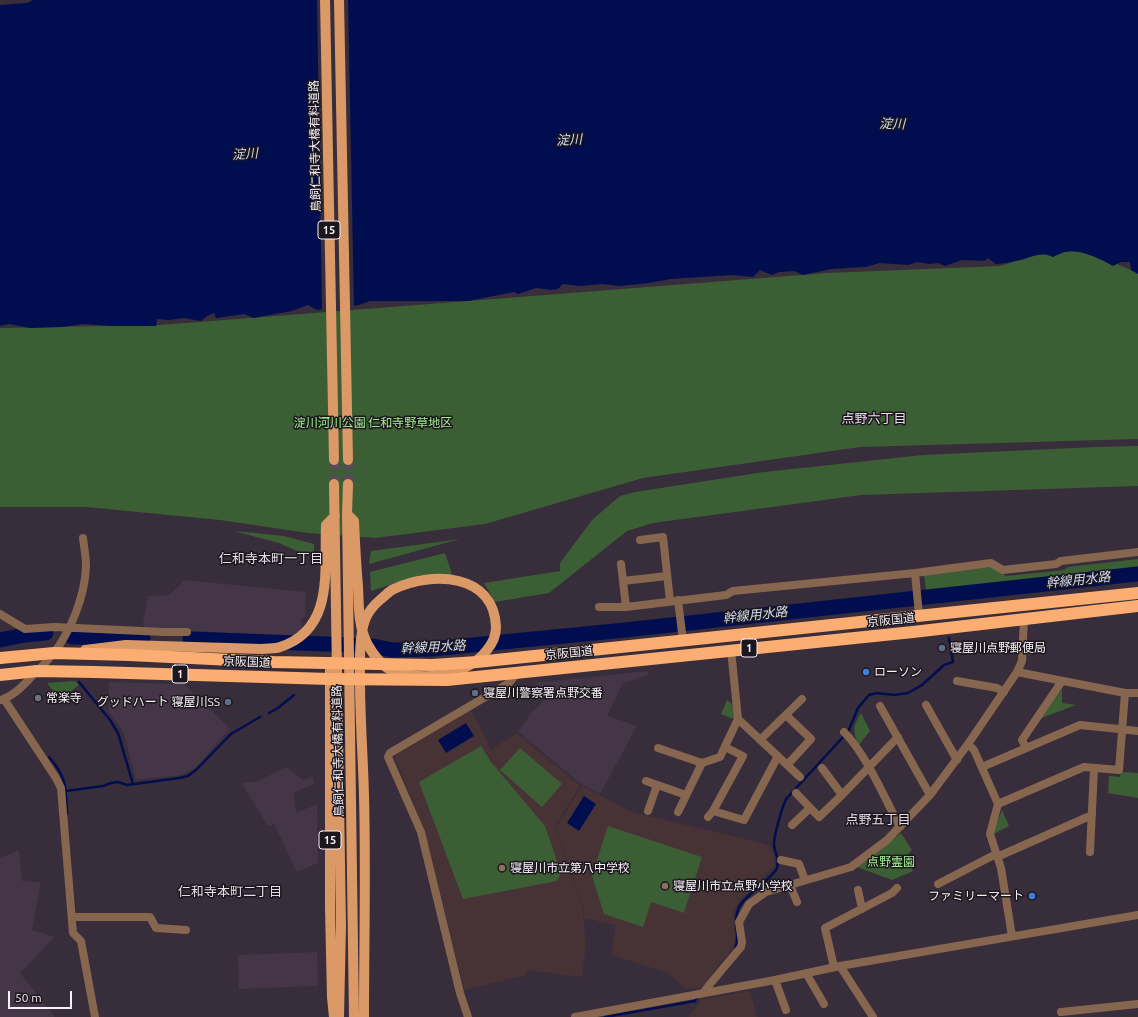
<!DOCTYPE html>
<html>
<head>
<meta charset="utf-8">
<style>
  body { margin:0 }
  #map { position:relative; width:1138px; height:1017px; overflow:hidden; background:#382d3a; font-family:Ubuntu,sans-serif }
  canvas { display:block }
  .scale { position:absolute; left:8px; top:991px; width:64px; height:18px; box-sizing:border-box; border:2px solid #f7f0f8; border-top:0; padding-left:5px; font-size:12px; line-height:14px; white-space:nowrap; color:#f7f0f8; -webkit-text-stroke:3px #1c171d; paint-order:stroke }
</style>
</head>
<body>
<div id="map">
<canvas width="1138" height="1017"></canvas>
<div class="scale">50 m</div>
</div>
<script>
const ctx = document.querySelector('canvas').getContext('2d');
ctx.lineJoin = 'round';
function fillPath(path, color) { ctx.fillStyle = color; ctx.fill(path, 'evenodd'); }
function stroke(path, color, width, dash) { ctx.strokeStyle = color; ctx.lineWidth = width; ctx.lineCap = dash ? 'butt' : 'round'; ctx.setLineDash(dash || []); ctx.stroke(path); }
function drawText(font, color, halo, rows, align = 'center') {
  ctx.font = font + ' Ubuntu,"Noto Sans JP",sans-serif'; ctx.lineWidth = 3; ctx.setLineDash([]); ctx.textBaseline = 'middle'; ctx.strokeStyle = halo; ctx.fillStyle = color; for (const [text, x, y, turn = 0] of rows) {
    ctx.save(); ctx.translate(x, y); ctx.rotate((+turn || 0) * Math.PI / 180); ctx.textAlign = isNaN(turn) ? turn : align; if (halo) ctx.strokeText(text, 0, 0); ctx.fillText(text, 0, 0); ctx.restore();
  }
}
fillPath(new Path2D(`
  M 185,580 L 306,592 L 305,618 L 301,618 L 302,632 L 296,637 L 144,628 L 143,622 L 148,596 L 169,595 Z
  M 647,671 L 649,675 L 623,683 L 607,716 L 637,726 L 600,794 L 582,785 L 518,732 L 531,713 L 546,699 L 534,683 Z
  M 109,682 L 184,684 L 230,729 L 196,767 L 190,771 L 182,775 L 136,780 L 123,731 L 109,712 Z
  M 286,767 L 303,780 L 312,776 L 315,783 L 294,793 L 296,813 L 317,804 L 318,863 L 297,872 L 274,824 L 268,826 L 242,784 L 247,782 L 256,782 Z
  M 19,850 L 22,881 L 41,882 L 32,930 L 55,937 L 20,973 L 54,1016 L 54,1017 L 0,1017 L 0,858 Z
  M 317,952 L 318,986 L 239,989 L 238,955 Z`), '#443547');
fillPath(new Path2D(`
  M 470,709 L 483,732 L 491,750 L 517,733 L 580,786 L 555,826 L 582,905 L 586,944 L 582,977 L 527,970 L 526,975 L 464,990 L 425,831 L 395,758 L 397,752 Z
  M 582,786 L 632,812 L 769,845 L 774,858 L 774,865 L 768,873 L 741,899 L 736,907 L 733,913 L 735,943 L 732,949 L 702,987 L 686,989 L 668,973 L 612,955 L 615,925 L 584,918 L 583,906 L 556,827 Z
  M 750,991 L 757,1017 L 688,1017 L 703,999 Z`), '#473335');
fillPath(new Path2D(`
  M 1084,250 L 1138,273 L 1138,439 L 860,447 L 643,478 L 485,524 L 375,538 L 308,533 L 220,520 L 86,507 L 0,507 L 0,328 L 160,325 L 827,273 L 1000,266 L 1038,254 Z
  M 1138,446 L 1138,486 L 861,495 L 653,523 L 627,531 L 549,593 L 495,602 L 484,583 L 560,571 L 560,563 L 592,520 L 620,496 L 635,492 L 764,472 L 923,455 L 1095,447 Z
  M 234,531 L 284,536 L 314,544 L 314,557 L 297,551 L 279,543 Z
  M 460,539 L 369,564 L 371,551 Z
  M 445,553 L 452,574 L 421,575 L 371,591 L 370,572 Z
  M 1138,559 L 1138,568 L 926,590 L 924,575 L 993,567 L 1006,576 L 1064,570 L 1068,567 Z
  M 75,681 L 79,685 L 60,700 L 47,683 Z
  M 1062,689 L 1062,703 L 1076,705 L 1039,719 Z
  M 727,700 L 732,704 L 734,716 L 733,719 L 721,714 Z
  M 861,713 L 870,731 L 859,745 C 852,732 853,725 861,713 Z
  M 481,746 L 491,762 L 545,826 L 561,873 L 557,881 L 463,899 L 419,782 Z
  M 520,748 L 562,784 L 542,807 L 500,770 Z
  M 1121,772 L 1138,773 L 1138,798 L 1108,793 L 1109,776 L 1120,777 Z
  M 1002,810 L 1009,826 L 992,835 Z
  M 608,826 L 702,857 L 684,913 L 651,902 L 643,927 L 604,914 L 592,876 Z
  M 901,833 L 912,850 L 906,856 L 913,871 L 892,880 L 857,867 Z`), '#3c5e35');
fillPath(new Path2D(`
  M 33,0 L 1138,0 L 1138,274 L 1131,270 L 1130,262 L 1121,262 L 1113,266 C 1101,259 1079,248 1065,252 C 1061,253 1057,255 1053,257 C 1040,250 1029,259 1015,261 C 1009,263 1002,263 996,264 L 988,258 L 984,261 L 962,260 L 945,266 L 938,263 L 929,264 L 918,262 L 908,265 L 880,263 L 865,267 L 831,269 L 803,275 L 794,271 L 779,272 L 772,275 L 760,270 L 753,277 L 733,275 L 671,279 L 649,283 L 620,286 L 603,284 L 579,286 L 563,284 L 558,289 L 551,290 L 536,288 L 518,294 L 514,292 L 468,301 L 370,301 L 359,305 L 317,310 L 308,305 L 292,311 L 253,318 L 245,314 L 216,318 L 214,313 L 207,316 L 201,321 L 184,318 L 169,320 L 157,319 L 156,326 L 111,326 L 84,324 L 62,327 L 30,328 L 9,324 L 0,326 L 0,5 L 27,3 Z
  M 466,723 L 474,736 L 446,753 L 438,740 Z
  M 584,796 L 596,804 L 579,831 L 567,823 Z`), '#000e4f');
fillPath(new Path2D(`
  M 317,0 L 348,0 L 354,308 L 322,311 Z`), '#382d3a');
stroke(new Path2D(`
  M 942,595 L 943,602
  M 904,606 L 907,599
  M 79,682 L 110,720 L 118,733 L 133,784
  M 269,713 L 278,708 L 294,695
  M 848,732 L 858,708 L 869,695 L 877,693 L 894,695 L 908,693 L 922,685 L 944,665 L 953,662 L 949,638
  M 49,757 C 67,777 66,789 67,814
  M 66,791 L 103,786 L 111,783 L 118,782 L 127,785 L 179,778 L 188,776 L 196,770 L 231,734 L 260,717
  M 735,949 C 741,936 732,921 739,907 C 745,895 774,877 777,868 C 780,856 774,853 774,844 C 774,835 782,808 786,799 L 844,736
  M 605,1017 L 695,1001 L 697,998`), '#000e4f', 2.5);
stroke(new Path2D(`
  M 72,637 L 143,638
  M 190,639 L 352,645
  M 0,640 L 25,635 L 46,633
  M 373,646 L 392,650 L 432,649 L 625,630 L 1138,574`), '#000e4f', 15);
stroke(new Path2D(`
  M 334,460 L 334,484
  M 348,484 L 348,460`), '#554a56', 10, [10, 5]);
stroke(new Path2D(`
  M 640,540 L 663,537 L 670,601
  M 621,564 L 626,607
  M 915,573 L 919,615
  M 623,581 L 667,576
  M 678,600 L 683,641
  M 599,607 L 626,607 L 726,595 L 733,591 L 915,573 L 991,563 L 1003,570 L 1056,564 L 1061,561 L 1138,552
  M 0,614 L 25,629 L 54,627 L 164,632 L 187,632
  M 1017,672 L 1125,693 L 1138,693
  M 957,681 L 997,688 L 1004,692
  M 4,699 L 56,778 L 61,788 L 73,933 L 81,941 L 95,1017
  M 1,700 C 15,695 24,685 34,674 C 41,668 47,661 53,654 C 71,631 85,596 86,566 C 86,557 84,547 83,538
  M 926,705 L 957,760
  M 880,706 L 930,795
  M 786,715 L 811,739 L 787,765
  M 738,719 L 800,777
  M 844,732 C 866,754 885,799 900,827
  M 760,740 L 802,699
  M 968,744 L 974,750 L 998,804 L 1084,767 L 1119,770 L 1125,693
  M 658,748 L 702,763 L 720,757 L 738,719 L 731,650
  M 1026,748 L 1022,740 L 1062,681
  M 982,767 L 1080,725 L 1138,731
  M 822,768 L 842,795
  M 646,781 L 686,795
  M 796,793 L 819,817 L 842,795 L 898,737
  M 998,804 L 990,834 L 1001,868 L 1012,936
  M 648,811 L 657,785
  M 713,811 L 744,820 L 778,756
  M 678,812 L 702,763
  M 708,817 L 713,811 L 743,756 L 725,747
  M 792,825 L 810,808
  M 1090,852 L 1094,768
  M 997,857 L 1092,815
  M 781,860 L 799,864 L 805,880
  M 938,884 L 996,854
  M 790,885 L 797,902
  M 858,890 L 862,909
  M 72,917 L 150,917 L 156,928 L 186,930
  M 840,966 L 873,1017
  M 834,967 L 825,928 L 892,893 L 897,888
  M 806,973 L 824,1004
  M 775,980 L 786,1010
  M 704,992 L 710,984 L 741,947 L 742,942 L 739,922 L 749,904 L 766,892 L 851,867 L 887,840 L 930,795 L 968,744 L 1017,672 L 1022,661 L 1024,618
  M 1061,1012 L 1138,1004
  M 468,1017 L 460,993 L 421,832 L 388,757 L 390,753 L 509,683 L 517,673
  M 575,1017 L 775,980 L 840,966 L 1138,915`), '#87664f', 8);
stroke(new Path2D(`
  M 325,0 L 334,460
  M 339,0 L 348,460
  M 334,484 L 341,926 L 339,1017
  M 348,484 L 347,514 L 354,1017
  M 347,514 L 354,521 C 355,543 356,565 358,586 C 359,606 358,627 368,645 C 373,654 382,666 391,670 C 422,682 466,677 487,650 C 492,644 496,636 496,627 C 494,573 432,571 394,589 C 389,591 385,596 381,599 C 375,604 368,612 365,620 C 359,637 360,661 360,680 C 360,719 363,757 364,796 C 366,870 364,944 364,1017
  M 85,650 L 126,645 L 262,649 C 268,648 275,649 280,647 C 335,629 324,570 326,525 L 335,516
  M 330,662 L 330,908 L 332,997 L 334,1017`), '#db9968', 10);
stroke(new Path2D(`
  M 0,658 L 54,653 L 129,655 L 273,662 L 432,665 L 477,662 L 1138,593
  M 0,675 L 37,671 L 95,672 L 330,679 L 447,680 L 913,632 L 1138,606`), '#fcad71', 12);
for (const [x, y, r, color] of [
  [942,648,4,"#5c6f8a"],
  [866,672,4,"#3f7fe0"],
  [475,693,4,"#5c6f8a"],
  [38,698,4,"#6b7280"],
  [228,702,4,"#5c6f8a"],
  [502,868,4,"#8d6e63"],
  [665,886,4,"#8d6e63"],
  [1032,896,4,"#3f7fe0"]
]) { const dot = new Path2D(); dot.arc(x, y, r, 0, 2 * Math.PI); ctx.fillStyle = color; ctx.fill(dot); stroke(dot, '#1c171d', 1.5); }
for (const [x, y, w] of [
  [329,230,22],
  [749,648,16],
  [180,674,16],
  [330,840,22]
]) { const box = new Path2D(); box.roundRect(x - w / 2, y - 9, w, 18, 3); ctx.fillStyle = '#1c171d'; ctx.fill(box); stroke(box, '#f7f0f8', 1); }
drawText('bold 11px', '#f7f0f8', null, [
  ["15",329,230],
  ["1",749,648],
  ["1",180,674],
  ["15",330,840]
]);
drawText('12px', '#f7f0f8', '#1c171d', [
  ["鳥飼仁和寺大橋有料道路",315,146,-91],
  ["京阪国道",891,620,-6],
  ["京阪国道",569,653,-6],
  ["京阪国道",247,662,2],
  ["鳥飼仁和寺大橋有料道路",338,751,-91]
]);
drawText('12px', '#a0f090', '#1c171d', [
  ["淀川河川公園 仁和寺野草地区",373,423],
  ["点野霊園",891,862]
]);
drawText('12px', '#f7f0f8', '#1c171d', [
  ["寝屋川点野郵便局",950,648],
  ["ローソン",874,672],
  ["寝屋川警察署点野交番",483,693],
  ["常楽寺",46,698],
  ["グッドハート 寝屋川SS",220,702,"right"],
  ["寝屋川市立第八中学校",510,868],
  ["寝屋川市立点野小学校",673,886],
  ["ファミリーマート",1024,896,"right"]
], 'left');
drawText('italic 13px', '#cfd9ee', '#1c171d', [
  ["淀川",892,124,1],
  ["淀川",569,140,-3],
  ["淀川",245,154,-4],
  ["幹線用水路",1078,580,-6],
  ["幹線用水路",755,615,-6],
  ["幹線用水路",433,647,-3]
]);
drawText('13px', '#e8daeb', '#1c171d', [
  ["点野六丁目",874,419],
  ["仁和寺本町一丁目",271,559],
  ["点野五丁目",878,820],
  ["仁和寺本町二丁目",230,892]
]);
</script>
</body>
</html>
